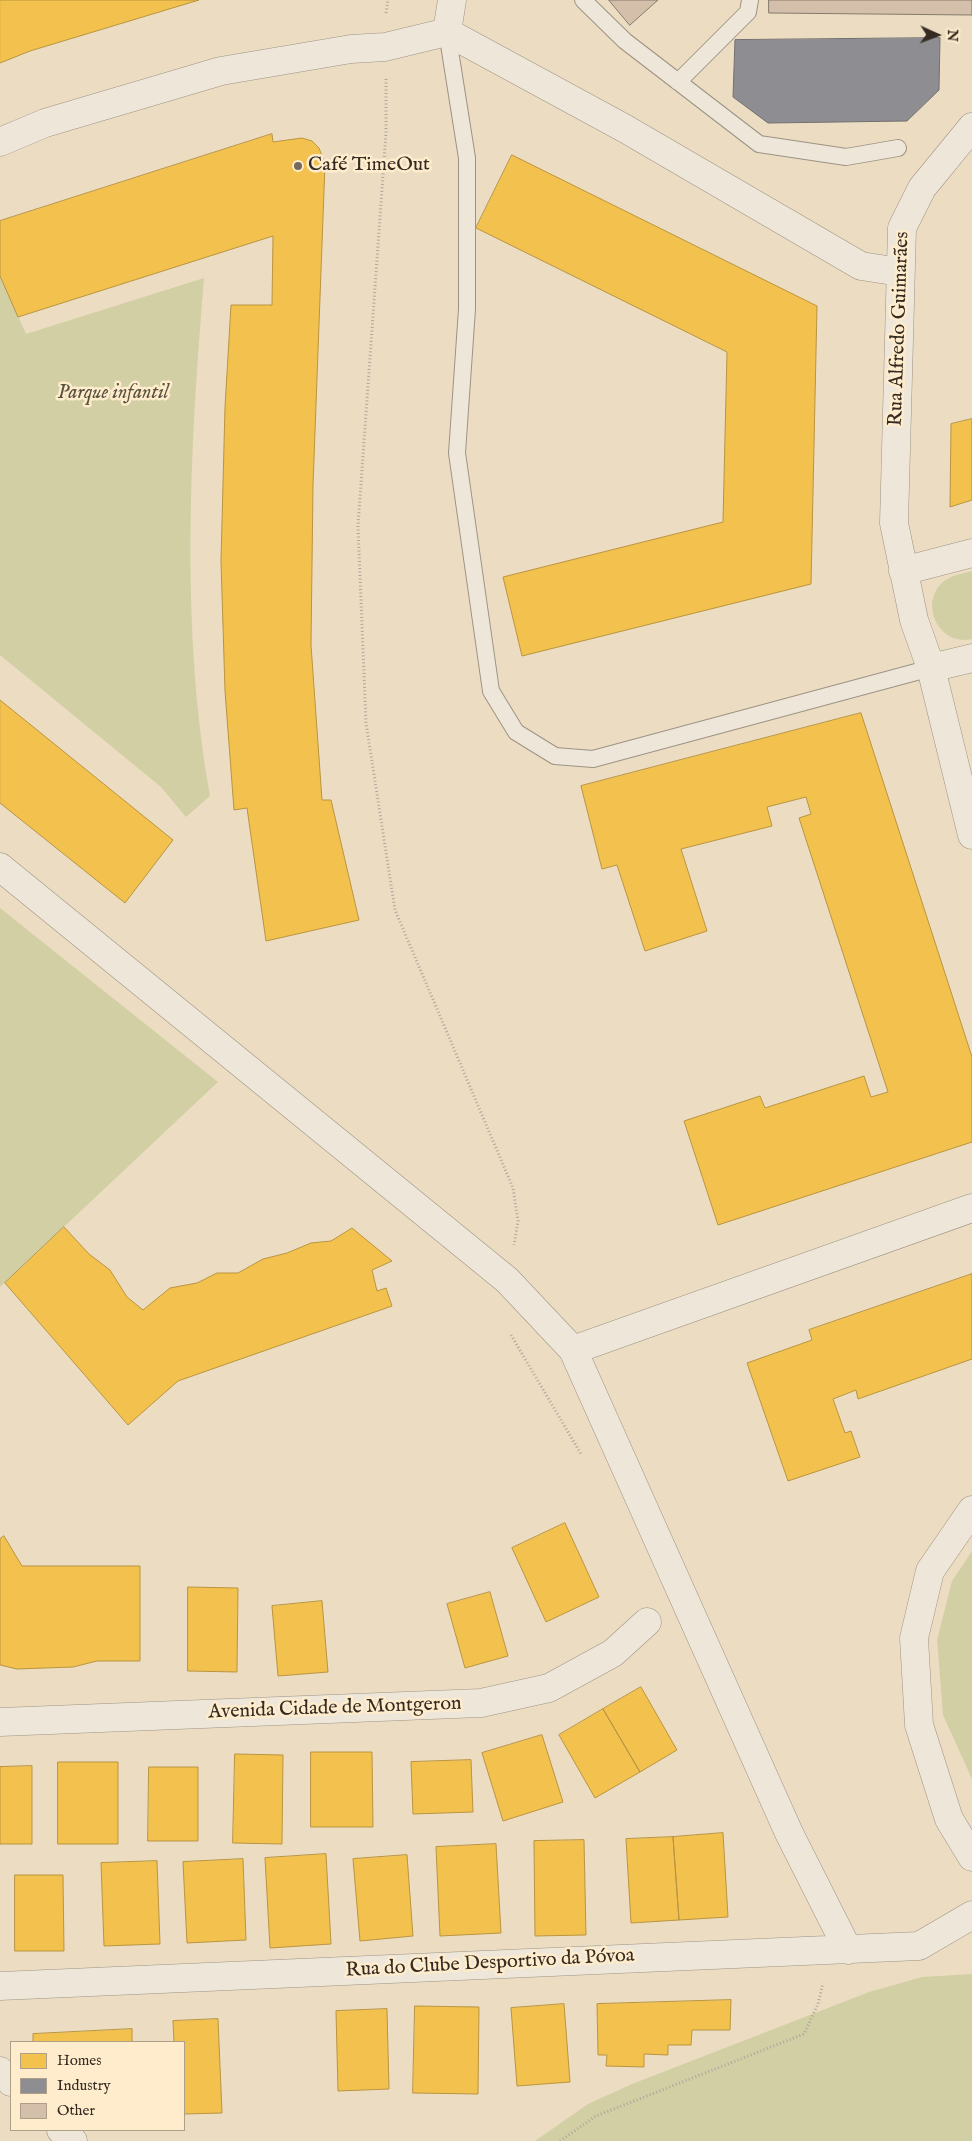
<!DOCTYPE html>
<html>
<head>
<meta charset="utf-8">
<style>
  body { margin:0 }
  #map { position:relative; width:972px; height:2141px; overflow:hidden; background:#ecddc2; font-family:"IM FELL English",serif }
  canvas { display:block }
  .legend { position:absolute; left:10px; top:2041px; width:175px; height:90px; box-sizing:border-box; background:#feeccc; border:1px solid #ae9f88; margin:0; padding:6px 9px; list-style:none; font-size:15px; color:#352b22 }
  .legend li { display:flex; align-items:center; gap:10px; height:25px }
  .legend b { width:25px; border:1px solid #ae9f88 }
  .north { position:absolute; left:912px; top:10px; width:50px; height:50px; -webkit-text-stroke:4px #feeccc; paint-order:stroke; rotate:92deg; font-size:14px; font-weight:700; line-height:20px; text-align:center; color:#352b22 }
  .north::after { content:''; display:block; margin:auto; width:18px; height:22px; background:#352b22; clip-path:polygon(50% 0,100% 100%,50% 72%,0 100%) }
</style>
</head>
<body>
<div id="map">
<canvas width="972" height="2141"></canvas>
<ul class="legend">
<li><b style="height:14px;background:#f2c14e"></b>Homes</li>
<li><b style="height:14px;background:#8d8d92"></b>Industry</li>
<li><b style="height:14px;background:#d4bfaa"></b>Other</li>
</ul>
<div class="north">N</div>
</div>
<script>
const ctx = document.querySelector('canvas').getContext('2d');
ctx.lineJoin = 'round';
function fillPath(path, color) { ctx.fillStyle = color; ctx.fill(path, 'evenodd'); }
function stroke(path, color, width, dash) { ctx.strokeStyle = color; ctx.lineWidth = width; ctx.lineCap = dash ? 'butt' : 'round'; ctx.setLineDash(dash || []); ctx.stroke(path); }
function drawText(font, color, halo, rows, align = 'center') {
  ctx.font = font + ' "IM FELL English",serif'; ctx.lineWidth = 5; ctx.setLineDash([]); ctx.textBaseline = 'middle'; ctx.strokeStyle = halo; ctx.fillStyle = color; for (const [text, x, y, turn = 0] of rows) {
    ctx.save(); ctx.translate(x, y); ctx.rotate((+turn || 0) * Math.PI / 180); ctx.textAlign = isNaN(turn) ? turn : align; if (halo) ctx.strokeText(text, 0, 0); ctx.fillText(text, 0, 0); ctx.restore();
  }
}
fillPath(new Path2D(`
  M 0,276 L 26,334 L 204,278 C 190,446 180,630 210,796 L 186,817 L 161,787 L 0,655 Z
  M 972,571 L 972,639 C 940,647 918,604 943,582 C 951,575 962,574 972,571 Z
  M 0,908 L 218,1082 L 0,1287 Z
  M 972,1551 L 972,1779 L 943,1715 L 937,1640 L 952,1581 Z
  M 972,1974 L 972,2141 L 535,2141 L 588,2104 L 632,2084 L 869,1992 L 922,1977 Z`), '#d2cfa5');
const homes = new Path2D(`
  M 0,0 L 199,0 L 30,51 L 0,63 Z
  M 272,134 L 273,142 L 302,138 L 312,141 L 319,148 L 325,164 L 313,485 L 311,645 L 322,800 L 331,800 L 359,920 L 266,941 L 247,808 L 234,810 L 225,691 L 221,561 L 225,407 L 231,305 L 272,305 L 273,236 L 18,317 L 0,276 L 0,221 Z
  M 512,155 L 817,306 L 811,584 L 522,656 L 503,577 L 723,522 L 727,352 L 476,228 Z
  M 972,419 L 972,500 L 950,507 L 951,424 Z
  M 0,700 L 173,840 L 125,903 L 0,803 Z
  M 861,713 L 972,1057 L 972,1142 L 718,1225 L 684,1121 L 760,1096 L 765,1108 L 864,1076 L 871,1097 L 888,1092 L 799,818 L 811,814 L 806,797 L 767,807 L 772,826 L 681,849 L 707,931 L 645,951 L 617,865 L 602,869 L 581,786 Z
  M 64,1227 L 89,1254 L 110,1270 L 127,1297 L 143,1310 L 170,1288 L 197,1283 L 217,1273 L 238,1273 L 263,1259 L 287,1253 L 311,1243 L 331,1241 L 352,1228 L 392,1261 L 372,1270 L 377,1291 L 386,1288 L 392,1306 L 178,1381 L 128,1425 L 5,1283 Z
  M 972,1274 L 972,1359 L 858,1399 L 856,1390 L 833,1399 L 845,1433 L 851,1431 L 860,1457 L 788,1481 L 747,1363 L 812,1340 L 809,1330 Z
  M 565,1523 L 599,1597 L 546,1622 L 512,1548 Z
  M 4,1536 L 22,1566 L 140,1566 L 140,1661 L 97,1661 L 73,1667 L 17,1669 L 0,1665 L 0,1539 Z
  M 188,1587 L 238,1588 L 237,1672 L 188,1671 Z
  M 490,1592 L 508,1656 L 465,1668 L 447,1604 Z
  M 322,1601 L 328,1672 L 278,1676 L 272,1606 Z
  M 641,1687 L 677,1750 L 640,1772 L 603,1709 Z
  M 603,1709 L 640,1772 L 595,1798 L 559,1735 Z
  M 542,1735 L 563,1802 L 503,1821 L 482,1753 Z
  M 311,1752 L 372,1752 L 373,1827 L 311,1827 Z
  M 235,1754 L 283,1755 L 282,1844 L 233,1843 Z
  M 471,1760 L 473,1812 L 413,1814 L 411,1762 Z
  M 58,1762 L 118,1762 L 118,1844 L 58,1844 Z
  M 32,1766 L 32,1844 L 0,1844 L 0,1767 Z
  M 149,1767 L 198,1767 L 198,1841 L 148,1841 Z
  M 723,1833 L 728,1917 L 679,1920 L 673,1837 Z
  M 673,1837 L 679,1920 L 631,1923 L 626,1839 Z
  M 584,1840 L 586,1935 L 535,1936 L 534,1841 Z
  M 496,1844 L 501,1933 L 440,1936 L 436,1847 Z
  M 326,1854 L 331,1944 L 270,1948 L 265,1858 Z
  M 407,1855 L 413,1936 L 360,1941 L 353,1859 Z
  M 243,1859 L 246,1940 L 187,1943 L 183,1862 Z
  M 157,1861 L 160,1944 L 104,1946 L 101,1863 Z
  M 15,1875 L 63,1875 L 64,1951 L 15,1951 Z
  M 731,2000 L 730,2030 L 692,2030 L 691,2045 L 668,2045 L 668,2055 L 644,2054 L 644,2067 L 606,2066 L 607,2055 L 598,2055 L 597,2004 Z
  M 564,2004 L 570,2082 L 517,2086 L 511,2008 Z
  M 415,2006 L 479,2007 L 478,2094 L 413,2093 Z
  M 387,2009 L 389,2089 L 338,2091 L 336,2011 Z
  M 218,2019 L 222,2113 L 184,2114 L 184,2042 L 174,2042 L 173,2021 Z
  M 132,2029 L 132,2042 L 33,2042 L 33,2034 Z`);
fillPath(homes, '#f2c14e');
stroke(homes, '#b99441', 1);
const industry = new Path2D(`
  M 940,38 L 939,90 L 907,121 L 768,123 L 733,97 L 735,40 Z`);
fillPath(industry, '#8d8d92');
stroke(industry, '#737070', 1);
const building = new Path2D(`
  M 609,0 L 658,0 L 630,25 Z
  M 769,0 L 972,0 L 972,15 L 769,13 Z`);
fillPath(building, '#d4bfaa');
stroke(building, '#847b6d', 1);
const service = new Path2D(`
  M 583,0 L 625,41 L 759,144 L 846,157 L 898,148
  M 447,32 L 467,158 L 467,309 L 457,453 L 491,691 L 516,732 L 555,756 L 593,759 L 931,668
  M 678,82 L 748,12 L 750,0`);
const minor = new Path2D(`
  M 447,32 L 452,0
  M 972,127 L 922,188 L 902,228 L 894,523 L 914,620 L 931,668 L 972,658
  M 0,142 L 45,123 L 221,71 L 351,49 L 385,47 L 447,32 L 624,128 L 861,266 L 900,272
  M 903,571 L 972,553
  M 931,668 L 972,835
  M 0,867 L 507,1280 L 573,1350 L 789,1833 L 848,1950
  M 573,1350 L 972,1208
  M 972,1510 L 930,1571 L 914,1638 L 919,1725 L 949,1819 L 972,1857
  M 0,1722 L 481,1703 L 549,1688 L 613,1653 L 647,1622
  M 0,1986 L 919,1946 L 972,1915
  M 0,2071 L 11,2082
  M 61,2130 L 73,2141`);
stroke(service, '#9d9384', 18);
stroke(minor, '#9d9384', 29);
stroke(new Path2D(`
  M 386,13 L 388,0
  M 386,79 L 386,133 L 358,526 L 366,723 L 395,910 L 513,1188 L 518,1221 L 514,1245
  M 511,1335 L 581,1454
  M 560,2141 L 596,2116 L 804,2034 L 818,2004 L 823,1983`), '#ada69b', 3, [1, 2.5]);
stroke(service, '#eee6d8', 16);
stroke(minor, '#eee6d8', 28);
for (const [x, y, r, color] of [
  [298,166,5,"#75695a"]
]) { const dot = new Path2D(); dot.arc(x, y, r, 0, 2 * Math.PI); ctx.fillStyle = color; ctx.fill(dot); stroke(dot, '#feeccc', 2); }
drawText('20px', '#352b22', '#feeccc', [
  ["Café TimeOut",308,166]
], 'left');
drawText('20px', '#352b22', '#feeccc', [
  ["Rua Alfredo Guimarães",900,329,-88],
  ["Avenida Cidade de Montgeron",335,1709,-2],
  ["Rua do Clube Desportivo da Póvoa",490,1964,-3]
]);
drawText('italic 20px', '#57513d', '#feeccc', [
  ["Parque infantil",113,394]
]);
</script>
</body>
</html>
